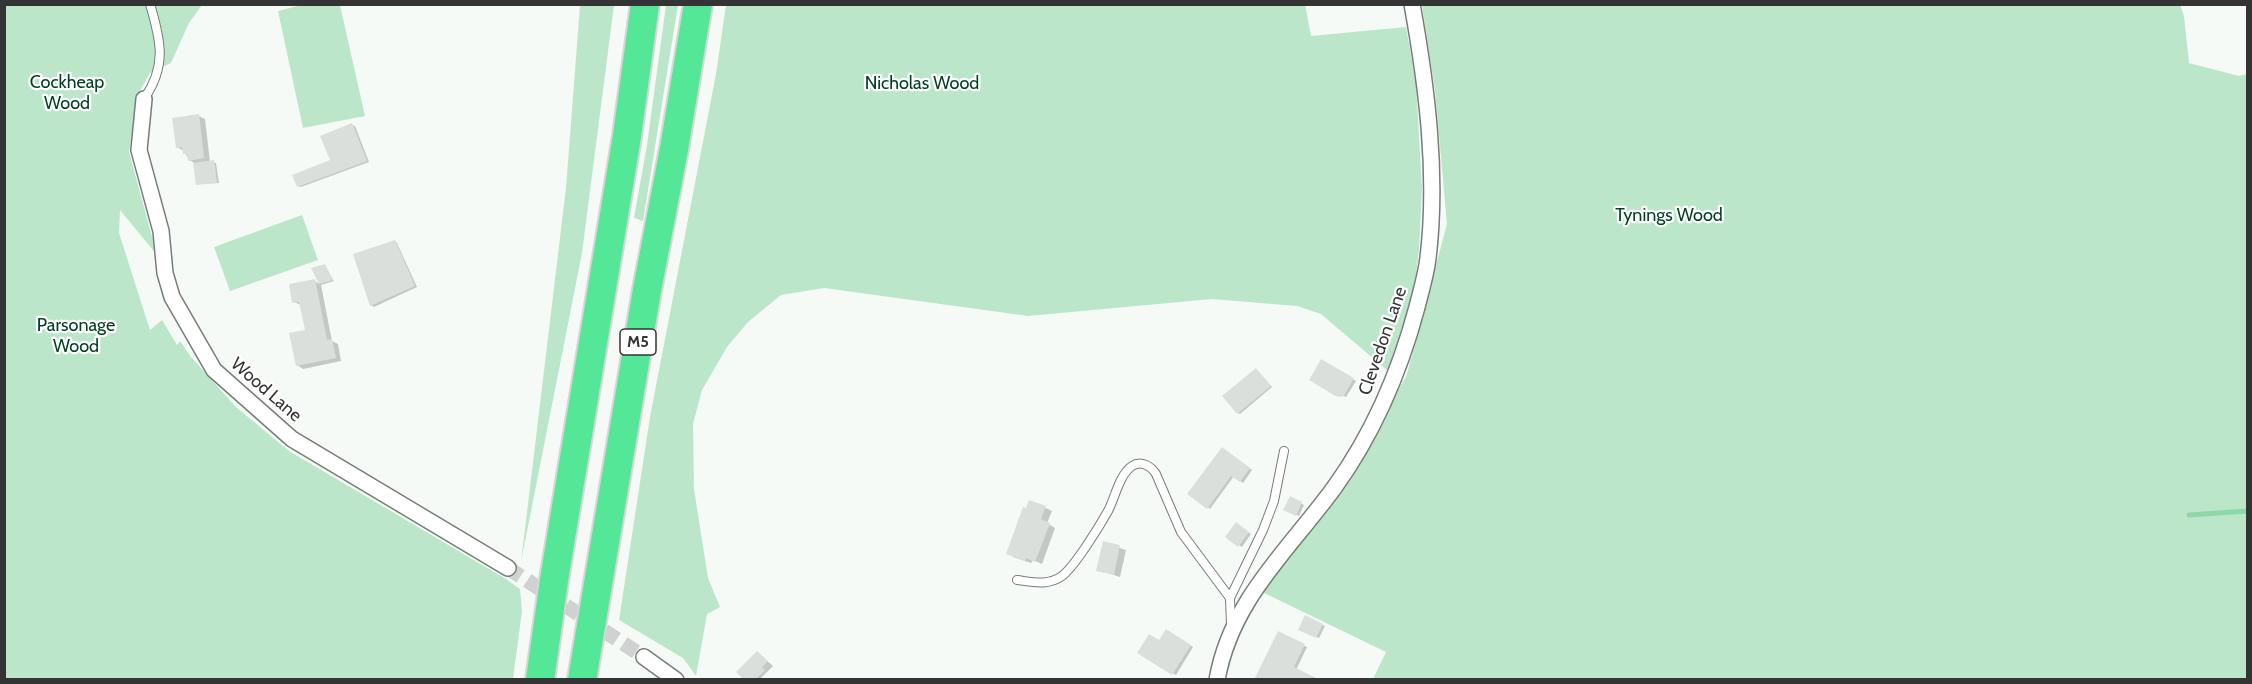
<!DOCTYPE html>
<html>
<head>
<meta charset="utf-8">
<style>
  body { margin:0 }
  #map { position:relative; width:2252px; height:684px; overflow:hidden; background:#f6faf7; font-family:Cabin,sans-serif }
  canvas { display:block }
  .frame { position:absolute; inset:0; border:6px solid #333433; pointer-events:none }
</style>
</head>
<body>
<div id="map">
<canvas width="2252" height="684"></canvas>
<div class="frame"></div>
</div>
<script>
const ctx = document.querySelector('canvas').getContext('2d');
ctx.lineJoin = 'round';
function fillPath(path, color) { ctx.fillStyle = color; ctx.fill(path, 'evenodd'); }
function stroke(path, color, width, dash) { ctx.strokeStyle = color; ctx.lineWidth = width; ctx.lineCap = dash ? 'butt' : 'round'; ctx.setLineDash(dash || []); ctx.stroke(path); }
function drawText(font, color, halo, rows, align = 'center') {
  ctx.font = font + ' Cabin,sans-serif'; ctx.lineWidth = 4.5; ctx.setLineDash([]); ctx.textBaseline = 'middle'; ctx.strokeStyle = halo; ctx.fillStyle = color; for (const [text, x, y, turn = 0] of rows) {
    ctx.save(); ctx.translate(x, y); ctx.rotate((+turn || 0) * Math.PI / 180); ctx.textAlign = isNaN(turn) ? turn : align; if (halo) ctx.strokeText(text, 0, 0); ctx.fillText(text, 0, 0); ctx.restore();
  }
}
fillPath(new Path2D(`
  M 306,4 L 340,5 L 365,116 L 303,128 L 278,11 Z
  M 1305,4 L 1311,36 L 1406,27 L 1416,83 L 1422,189 L 1419,249 L 1414,292 L 1389,372 L 1321,314 L 1297,306 L 1212,299 L 1028,316 L 824,288 L 781,295 L 748,322 L 727,347 L 702,390 L 693,424 L 694,489 L 708,578 L 720,607 L 707,614 L 696,676 L 683,658 L 619,620 L 650,417 L 716,74 L 726,5 Z
  M 4,5 L 202,5 L 189,23 L 171,63 L 150,73 L 137,96 L 129,152 L 157,255 L 120,210 L 119,233 L 150,330 L 162,320 L 177,345 L 180,341 L 191,357 L 236,407 L 289,451 L 506,579 L 520,589 L 522,611 L 513,679 L 5,679 Z
  M 580,5 L 614,5 L 582,253 L 521,562 L 566,188 Z
  M 666,5 L 678,5 L 643,221 L 634,218 L 647,145 Z
  M 1422,5 L 2180,5 L 2184,16 L 2189,63 L 2239,76 L 2247,74 L 2247,679 L 1373,679 L 1386,652 L 1260,591 L 1312,530 L 1356,471 L 1407,374 L 1447,224 L 1435,90 Z
  M 302,215 L 318,260 L 230,291 L 214,247 Z`), '#bbe6c9');
fillPath(new Path2D(`
  M 199,116 L 205,119 L 210,162 L 216,163 L 219,183 L 197,184 L 194,163 L 189,160 L 184,151 L 177,147 Z
  M 352,125 L 355,126 L 369,162 L 301,187 L 298,186 L 332,160 Z
  M 395,241 L 397,243 L 417,287 L 374,307 L 371,305 Z
  M 325,266 L 334,281 L 321,285 L 332,341 L 338,344 L 341,361 L 303,369 L 297,365 L 306,331 L 301,305 L 294,302 L 314,281 L 320,284 L 313,269 Z
  M 1322,361 L 1356,381 L 1346,397 L 1341,395 L 1340,397 L 1311,379 Z
  M 1256,369 L 1272,387 L 1240,414 L 1238,413 Z
  M 1223,449 L 1252,470 L 1243,483 L 1234,476 L 1210,509 L 1189,494 Z
  M 1291,498 L 1304,505 L 1299,516 L 1285,510 Z
  M 1030,501 L 1052,511 L 1047,523 L 1055,528 L 1042,564 L 1033,560 L 1031,563 L 1013,557 Z
  M 1236,524 L 1251,534 L 1242,547 L 1227,537 Z
  M 1104,543 L 1126,550 L 1120,577 L 1098,570 Z
  M 1306,617 L 1325,626 L 1319,638 L 1300,629 Z
  M 1166,631 L 1193,647 L 1176,675 L 1139,653 L 1159,642 Z
  M 1278,633 L 1307,647 L 1296,670 L 1265,680 Z
  M 758,653 L 773,666 L 759,680 L 746,680 Z`), '#0003');
stroke(new Path2D(`
  M 2189,515 L 2248,511`), '#8dd7a8', 5);
fillPath(new Path2D(`
  M 199,114 L 204,158 L 188,161 L 187,154 L 183,154 L 182,147 L 176,148 L 172,118 Z
  M 352,123 L 367,161 L 297,187 L 292,175 L 330,160 L 320,136 Z
  M 214,160 L 217,183 L 196,185 L 193,163 Z
  M 395,240 L 415,286 L 370,306 L 353,254 Z
  M 325,264 L 333,280 L 319,284 L 311,268 Z
  M 315,279 L 327,340 L 332,339 L 336,358 L 296,366 L 289,333 L 305,330 L 299,302 L 292,303 L 289,284 Z
  M 1321,359 L 1354,378 L 1343,397 L 1338,395 L 1337,397 L 1309,380 Z
  M 1256,368 L 1271,386 L 1237,414 L 1222,396 Z
  M 1222,447 L 1250,468 L 1240,482 L 1231,476 L 1207,509 L 1187,494 Z
  M 1290,496 L 1302,502 L 1296,516 L 1283,510 Z
  M 1029,500 L 1046,506 L 1041,519 L 1050,523 L 1035,562 L 1026,558 L 1025,561 L 1006,554 L 1023,507 L 1026,508 Z
  M 1236,522 L 1249,532 L 1238,547 L 1225,537 Z
  M 1103,541 L 1120,545 L 1114,575 L 1096,571 Z
  M 1305,615 L 1323,624 L 1316,638 L 1298,630 Z
  M 1166,629 L 1191,645 L 1172,675 L 1137,653 L 1149,634 L 1159,640 Z
  M 1278,631 L 1305,644 L 1294,667 L 1320,680 L 1254,680 Z
  M 757,651 L 768,661 L 762,667 L 765,670 L 755,680 L 744,680 L 736,672 Z`), '#dbdfdc');
stroke(new Path2D(`
  M 508,568 L 644,657`), '#cfd2d0', 15, [15, 8]);
const lane = new Path2D(`
  M 144,99 C 167,66 161,41 150,4
  M 1017,580 C 1033,582 1048,586 1062,576 C 1075,566 1099,527 1108,511 C 1115,498 1119,475 1132,466 C 1141,460 1151,466 1156,474 L 1181,532 L 1230,598
  M 1231,625 L 1230,598 L 1263,530 L 1274,501 L 1284,451`);
const street = new Path2D(`
  M 144,99 L 139,150 L 161,231 L 165,273 L 172,297 L 214,370 L 292,439 L 508,568
  M 644,657 L 676,680
  M 1217,680 C 1231,600 1288,551 1334,488 C 1373,434 1400,371 1417,307 C 1421,291 1426,275 1428,258 C 1438,175 1427,87 1412,4`);
const highway = new Path2D(`
  M 540,680 L 554,580 L 627,136 L 645,4
  M 582,680 L 647,290 L 674,149 L 698,4`);
stroke(lane, '#787c79', 10);
stroke(street, '#787c79', 18);
stroke(highway, '#d6d6d6', 32);
stroke(lane, '#fff', 8);
stroke(street, '#fff', 15);
stroke(highway, '#53e797', 28);
for (const [x, y, w] of [
  [638,342,36]
]) { const box = new Path2D(); box.roundRect(x - w / 2, y - 13, w, 26, 4.5); ctx.fillStyle = '#fff'; ctx.fill(box); stroke(box, '#333433', 1.5); }
drawText('bold 16px', '#333433', null, [
  ["M5",638,342]
]);
drawText('18px', '#024022', '#fff', [
  ["Cockheap",67,83],
  ["Wood",67,104],
  ["Nicholas Wood",922,84],
  ["Tynings Wood",1669,216],
  ["Parsonage",76,326],
  ["Wood",76,347]
]);
drawText('18px', '#333433', '#fff', [
  ["Clevedon Lane",1383,341,-71],
  ["Wood Lane",266,390,41]
]);
</script>
</body>
</html>
